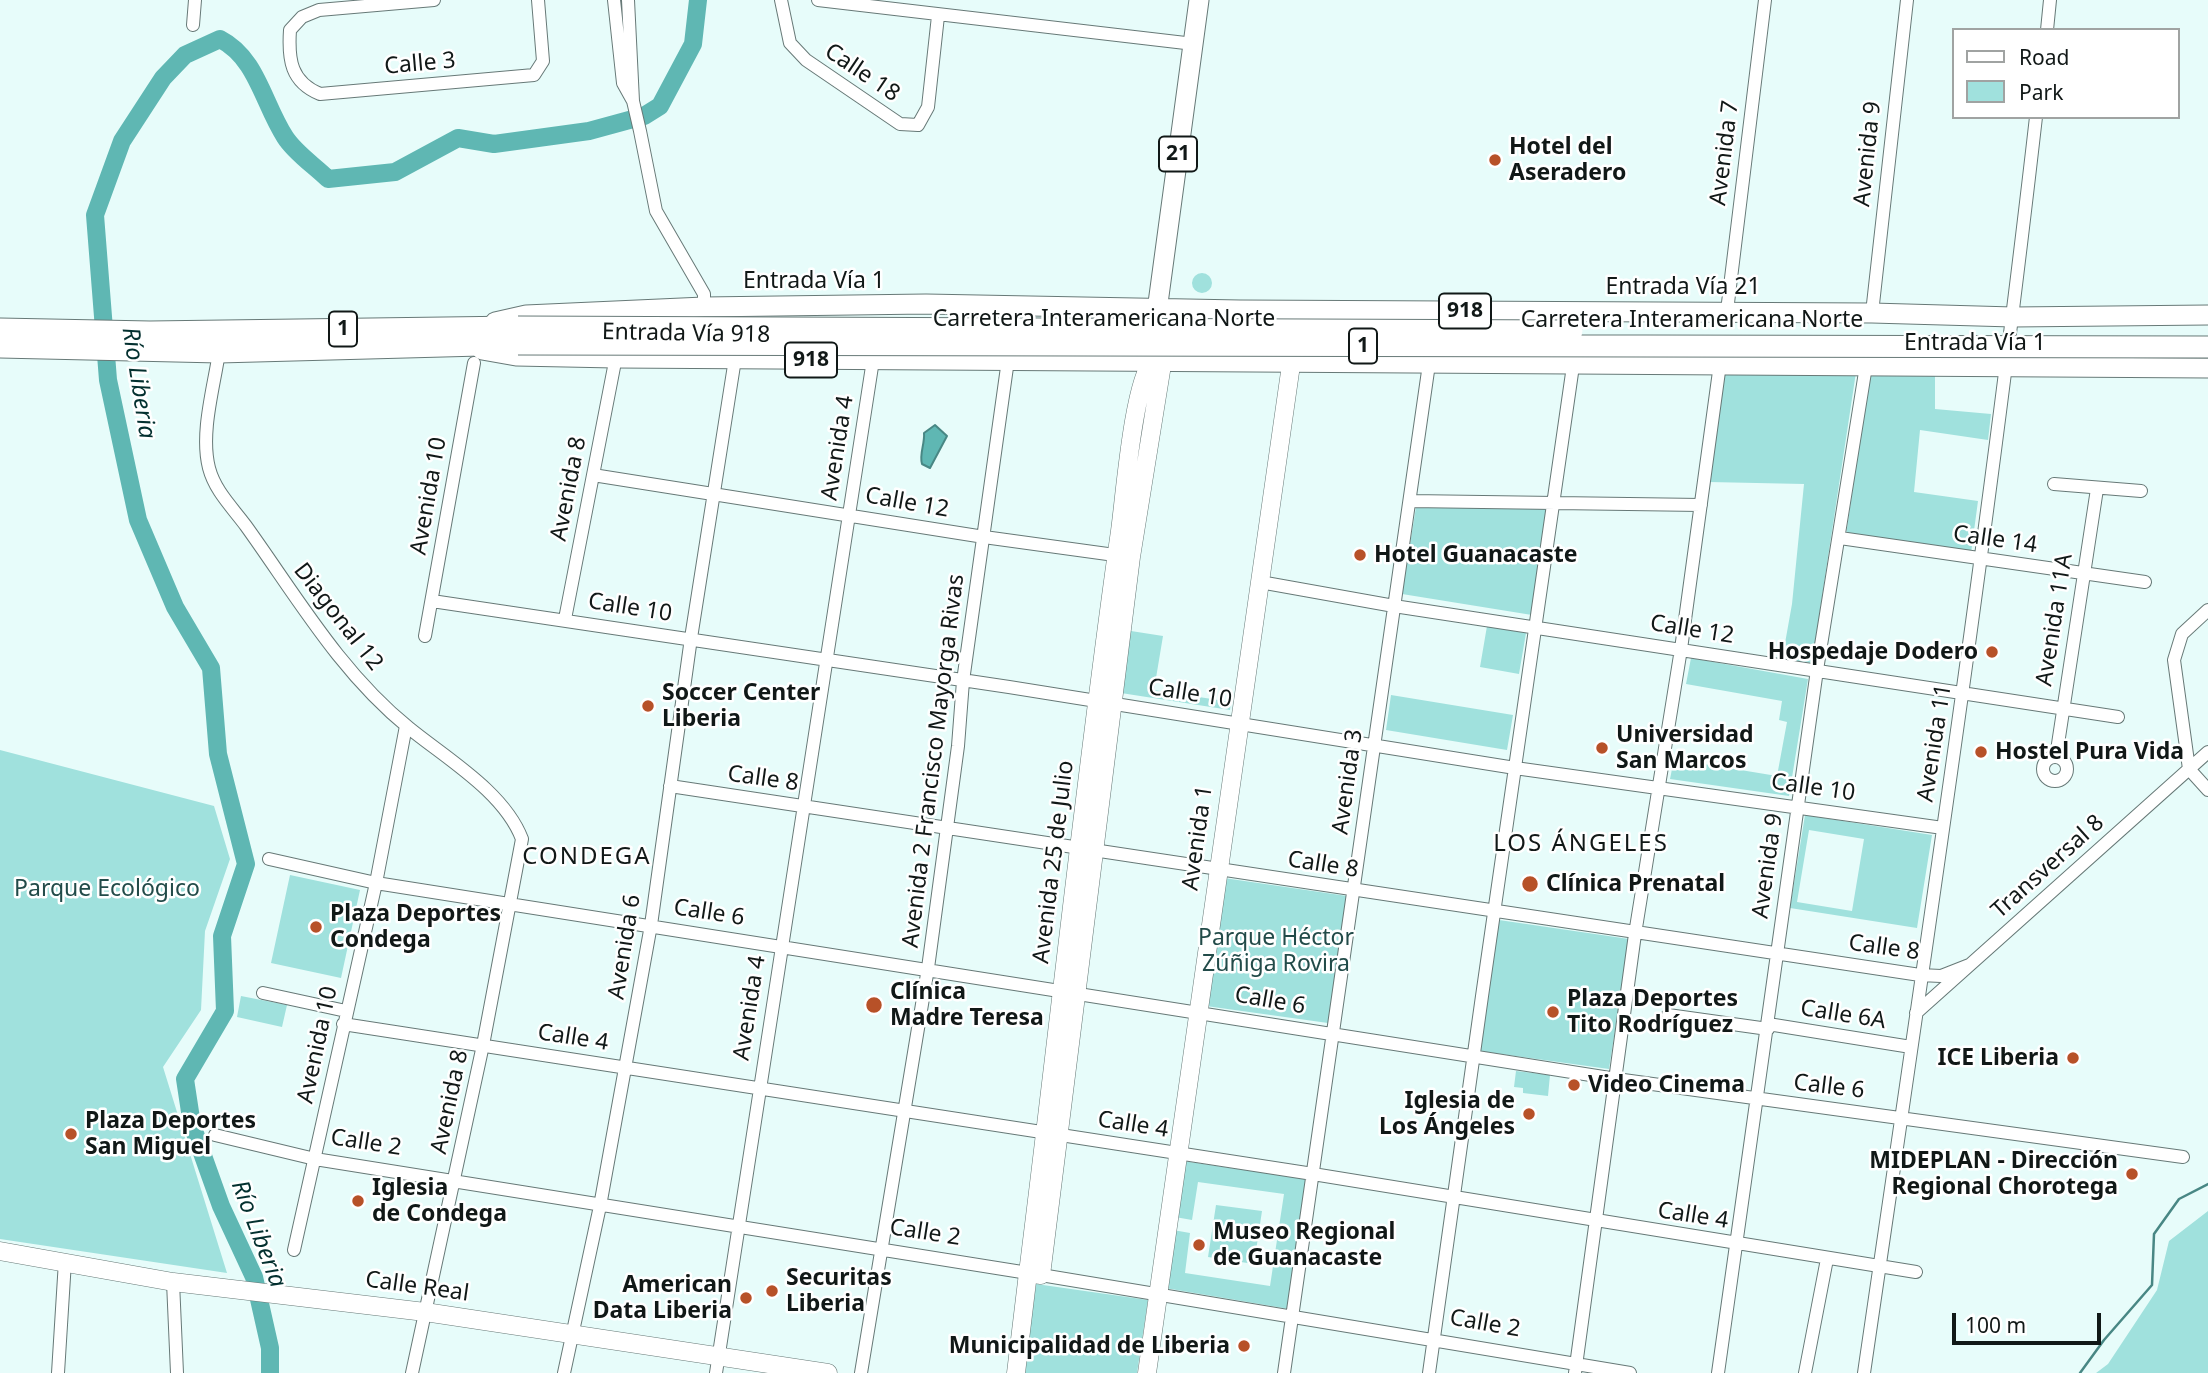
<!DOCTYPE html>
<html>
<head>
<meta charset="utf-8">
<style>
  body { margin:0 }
  #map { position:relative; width:2208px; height:1373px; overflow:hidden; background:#e7fcfa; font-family:"Noto Sans",sans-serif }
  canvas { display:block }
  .legend { position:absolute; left:1952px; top:28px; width:228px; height:91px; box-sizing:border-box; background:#fff; border:2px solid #a0a3a2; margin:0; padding:9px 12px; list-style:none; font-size:21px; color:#111817 }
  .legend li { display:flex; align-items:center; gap:14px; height:35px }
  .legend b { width:35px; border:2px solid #a0a3a2 }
  .scale { position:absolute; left:1952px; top:1313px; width:149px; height:32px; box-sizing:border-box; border:4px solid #111817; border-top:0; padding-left:9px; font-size:21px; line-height:24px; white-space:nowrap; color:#111817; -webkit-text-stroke:5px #fff; paint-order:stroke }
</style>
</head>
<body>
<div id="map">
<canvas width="2208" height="1373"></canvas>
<ul class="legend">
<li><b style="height:9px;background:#fff"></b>Road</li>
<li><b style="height:19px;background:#a0e1dd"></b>Park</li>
</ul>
<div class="scale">100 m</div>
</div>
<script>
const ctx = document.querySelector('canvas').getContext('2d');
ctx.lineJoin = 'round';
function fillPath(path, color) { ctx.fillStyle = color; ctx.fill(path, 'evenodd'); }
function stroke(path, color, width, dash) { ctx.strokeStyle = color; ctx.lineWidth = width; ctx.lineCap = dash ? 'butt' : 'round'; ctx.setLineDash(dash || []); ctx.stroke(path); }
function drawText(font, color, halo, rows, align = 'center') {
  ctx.font = font + ' "Noto Sans",sans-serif'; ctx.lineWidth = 5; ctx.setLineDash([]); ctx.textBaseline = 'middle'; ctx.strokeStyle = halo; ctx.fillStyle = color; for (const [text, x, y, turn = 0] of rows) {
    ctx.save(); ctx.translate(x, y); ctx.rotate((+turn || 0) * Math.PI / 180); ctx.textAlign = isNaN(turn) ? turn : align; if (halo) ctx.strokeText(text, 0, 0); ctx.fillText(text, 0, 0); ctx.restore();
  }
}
fillPath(new Path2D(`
  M1192 283a10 10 0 1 1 20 0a10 10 0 1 1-20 0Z
  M 1858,359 L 1812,663 L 1782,660 L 1792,604 L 1804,484 L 1709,482 L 1725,362 Z
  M 1870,372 L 1935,374 L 1935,409 L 1991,414 L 1988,440 L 1920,430 L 1914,492 L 1978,501 L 1971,553 L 1846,535 Z
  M 1416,507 L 1546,509 L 1532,615 L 1402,594 Z
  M 1487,626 L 1526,633 L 1519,674 L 1480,667 Z
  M 1131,631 L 1163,636 L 1154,690 L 1231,702 L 1230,710 L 1121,693 Z
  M 1691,658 L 1808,679 L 1789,796 L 1670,779 L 1674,759 L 1777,776 L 1787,722 L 1779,720 L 1782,701 L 1686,684 Z
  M 1391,695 L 1513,715 L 1507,750 L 1386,730 Z
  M 0,750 L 214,806 L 230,859 L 205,931 L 201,1010 L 163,1067 L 227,1273 L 0,1239 Z
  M 1805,815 L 1932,835 L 1917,928 L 1790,908 ZM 1809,830 L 1864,839 L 1852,911 L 1797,902 Z
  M 290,875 L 360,890 L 341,978 L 271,963 Z
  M 1224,878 L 1347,896 L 1328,1023 L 1206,1006 Z
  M 1499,920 L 1629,939 L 1609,1069 L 1479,1051 Z
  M 241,996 L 287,1005 L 282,1027 L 237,1017 Z
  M 1516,1071 L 1550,1075 L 1548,1096 L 1523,1093 L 1523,1088 L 1514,1087 Z
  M 1183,1161 L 1306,1179 L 1289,1309 L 1165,1288 L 1173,1230 L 1190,1233 L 1185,1273 L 1270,1286 L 1284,1194 L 1198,1182 L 1192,1220 L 1175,1217 Z
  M 1216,1205 L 1262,1211 L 1254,1264 L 1208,1257 Z
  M 2208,1211 L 2208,1373 L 2096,1373 L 2108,1364 L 2157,1290 L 2169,1241 Z
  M 1036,1284 L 1148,1300 L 1137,1373 L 1024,1373 Z`), '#a0e1dd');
const water = new Path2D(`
  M 935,425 L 947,436 L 930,468 L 922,464 C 919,454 925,444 924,433 Z`);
fillPath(water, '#5fb7b3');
stroke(water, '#488784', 2);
stroke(new Path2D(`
  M 2080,1373 L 2104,1340 L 2152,1285 L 2154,1234 L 2179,1199 L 2208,1184`), '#488784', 2.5);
stroke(new Path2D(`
  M 270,1373 L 270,1348 L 254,1277 L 221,1206 L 192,1125 L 185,1079 L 225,1011 L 222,936 L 246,864 L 218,754 L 211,668 L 175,607 L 138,520 L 108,380 L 95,215 L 122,141 L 163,78 L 185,55 L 220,39 C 257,58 263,103 285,137 C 295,153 315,166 328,179 L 395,172 L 458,138 L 494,144 L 589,131 L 644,116 L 660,106 L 693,44 L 698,0`), '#5fb7b3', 18);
const street = new Path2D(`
  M 434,0 L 319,10 L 302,17 L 290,30 C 288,60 291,82 320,94 L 534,75 L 543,61 L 538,0
  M 614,0 L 623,83 L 633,101 L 640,131 L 656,211 L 704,294 L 704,307
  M 628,0 L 633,101
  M 781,0 L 790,43 L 806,60 L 900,124 L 918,125 L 928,107 L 938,16
  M 818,0 L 1194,44
  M 193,25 L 195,0
  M 2047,30 L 2050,0
  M 1727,311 L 1765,0
  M 1872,313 L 1907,0
  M 219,352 C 214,387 200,433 209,468 C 215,491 232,507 246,526 C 297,597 340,672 409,728 C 447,759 504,792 522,839 L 483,1045 L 412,1373
  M 593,475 L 984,537 L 1122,556
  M 2054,484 L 2141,491
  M 1410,501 L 1701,505
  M 1840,538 L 2145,582
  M 1260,582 L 1394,606 L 2118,717
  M 432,601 L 1009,687 L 1515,768 L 1943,828
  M 2208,610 L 2182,634 L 2174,660 L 2189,769 L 2208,790
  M 565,619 L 614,367
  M 425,636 L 474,363
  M2043 769a12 12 0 1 1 24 0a12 12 0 1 1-24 0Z
  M 2056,757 L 2097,489
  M 670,786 L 1920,975 L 1941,976 L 1969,965
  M 269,859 L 376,883 L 1616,1079 L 2183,1157
  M 263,993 L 346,1011
  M 1916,1013 L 2208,752
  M 1668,1015 L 1768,1029
  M 343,1024 L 1313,1174 L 1916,1272
  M 1768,1024 L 1911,1047
  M 215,1135 L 315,1159 L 1028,1273
  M 294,1250 L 376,883 L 406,726
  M 1041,1275 L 1630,1373
  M 173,1282 L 177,1373
  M 58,1373 L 65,1261
  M 564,1373 L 600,1206 L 651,925 L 691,638 L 735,359
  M 716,1373 L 873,360
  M 861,1373 L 928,968 L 958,746 L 963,681 L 1008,360
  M 1284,1373 L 1429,364
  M 1429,1373 C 1475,1037 1525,702 1573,366
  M 1575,1373 L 1635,934 L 1681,649 L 1720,364
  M 1718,1373 L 1817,670 L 1866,366
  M 1805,1373 L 1827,1259
  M 1864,1373 C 1925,955 1988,537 2036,117`);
const secondary = new Path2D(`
  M 0,1251 L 173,1282 L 425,1312 L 828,1373
  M 1016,1373 L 1028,1273 C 1059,1026 1085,777 1120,531 C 1125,495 1133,384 1153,360 L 1161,371 L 1131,557 L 1041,1275 L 1028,1273
  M 1147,1373 L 1293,351`);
const primary = new Path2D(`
  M 1156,318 L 1199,0
  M 495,322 L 526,315 L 704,307 L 926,304 L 1240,310 L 1872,313 L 2013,317 L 2208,315
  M 482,350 L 516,356 L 615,358 L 2208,368`);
const highway = new Path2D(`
  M 0,329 L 150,332 L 518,327
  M 0,347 L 219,352 L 518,344`);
stroke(street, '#677977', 14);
stroke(secondary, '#677977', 19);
stroke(primary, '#677977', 21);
stroke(highway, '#677977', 23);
stroke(street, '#fff', 12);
stroke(secondary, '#fff', 18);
stroke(primary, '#fff', 19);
stroke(highway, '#fff', 21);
const highwayBridge = new Path2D(`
  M 518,327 L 1572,331
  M 518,344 L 2208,347`);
stroke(highwayBridge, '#677977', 23, []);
stroke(highwayBridge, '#fff', 21);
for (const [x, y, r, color] of [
  [1495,160,7,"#b75128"],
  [1360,555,7,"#b75128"],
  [1992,652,7,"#b75128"],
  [648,706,7,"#b75128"],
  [1602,748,7,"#b75128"],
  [1981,752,7,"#b75128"],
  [1530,884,9,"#b75128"],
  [316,927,7,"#b75128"],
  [874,1005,9,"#b75128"],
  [1553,1012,7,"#b75128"],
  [2073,1058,7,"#b75128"],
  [1574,1085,7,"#b75128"],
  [1529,1114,7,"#b75128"],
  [71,1134,7,"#b75128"],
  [2132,1174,7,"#b75128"],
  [358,1201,7,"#b75128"],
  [1199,1245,7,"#b75128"],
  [772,1291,7,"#b75128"],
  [746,1298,7,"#b75128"],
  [1244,1346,7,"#b75128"]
]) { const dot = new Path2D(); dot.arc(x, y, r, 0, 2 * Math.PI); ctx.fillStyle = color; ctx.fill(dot); stroke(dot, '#fff', 2.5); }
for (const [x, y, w] of [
  [1178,154,38],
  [1465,311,52],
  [343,329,28],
  [1363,346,28],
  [811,360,52]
]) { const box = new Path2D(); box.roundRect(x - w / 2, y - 17.5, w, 35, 5); ctx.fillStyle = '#fff'; ctx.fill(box); stroke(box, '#111817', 2); }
drawText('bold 21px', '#111817', null, [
  ["21",1178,154],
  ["918",1465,311],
  ["1",343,329],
  ["1",1363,346],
  ["918",811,360]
]);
drawText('23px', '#111817', '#fff', [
  ["Calle 3",420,64,-5],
  ["Calle 18",862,73,34],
  ["Avenida 7",1725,153,-83],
  ["Avenida 9",1868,154,-84],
  ["Entrada Vía 1",814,281],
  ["Entrada Vía 21",1683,287],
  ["Carretera Interamericana Norte",1104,319],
  ["Carretera Interamericana Norte",1692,320],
  ["Entrada Vía 918",686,334,1],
  ["Entrada Vía 1",1975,343],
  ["Avenida 4",838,448,-81],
  ["Avenida 8",569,489,-79],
  ["Avenida 10",429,496,-80],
  ["Calle 12",907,503,10],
  ["Calle 14",1995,540,8],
  ["Calle 10",630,608,9],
  ["Diagonal 12",338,617,52],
  ["Avenida 11A",2055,620,-81],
  ["Calle 12",1692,630,9],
  ["Calle 10",1190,694,9],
  ["Avenida 11",1935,743,-81],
  ["Avenida 2 Francisco Mayorga Rivas",934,761,-83],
  ["Calle 8",763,779,8],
  ["Avenida 3",1348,782,-82],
  ["Calle 10",1813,788,8],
  ["Avenida 1",1198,838,-82],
  ["Avenida 25 de Julio",1054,862,-83],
  ["Calle 8",1323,865,9],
  ["Avenida 9",1768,866,-82],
  ["Transversal 8",2048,867,-42],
  ["Calle 6",709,913,9],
  ["Avenida 6",625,947,-81],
  ["Calle 8",1884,948,8],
  ["Calle 6",1270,1001,10],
  ["Avenida 4",750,1008,-81],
  ["Calle 6A",1843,1015,9],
  ["Calle 4",573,1038,9],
  ["Avenida 10",318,1045,-78],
  ["Calle 6",1829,1087,7],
  ["Avenida 8",450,1102,-78],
  ["Calle 4",1133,1125,9],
  ["Calle 2",366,1143,9],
  ["Calle 4",1693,1216,9],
  ["Calle 2",925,1233,9],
  ["Calle Real",417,1287,8],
  ["Calle 2",1485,1324,10]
]);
drawText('bold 23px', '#111817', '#fff', [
  ["Hotel del",1509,147],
  ["Aseradero",1509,173],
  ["Hotel Guanacaste",1374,555],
  ["Hospedaje Dodero",1978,652,"right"],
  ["Soccer Center",662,693],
  ["Liberia",662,719],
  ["Universidad",1616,735],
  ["San Marcos",1616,761],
  ["Hostel Pura Vida",1995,752],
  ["Clínica Prenatal",1546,884],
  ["Plaza Deportes",330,914],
  ["Condega",330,940],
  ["Clínica",890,992],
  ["Madre Teresa",890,1018],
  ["Plaza Deportes",1567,999],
  ["Tito Rodríguez",1567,1025],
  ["ICE Liberia",2059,1058,"right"],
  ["Video Cinema",1588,1085],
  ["Iglesia de",1515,1101,"right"],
  ["Los Ángeles",1515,1127,"right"],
  ["Plaza Deportes",85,1121],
  ["San Miguel",85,1147],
  ["MIDEPLAN - Dirección",2118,1161,"right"],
  ["Regional Chorotega",2118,1187,"right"],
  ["Iglesia",372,1188],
  ["de Condega",372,1214],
  ["Museo Regional",1213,1232],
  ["de Guanacaste",1213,1258],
  ["Securitas",786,1278],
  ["Liberia",786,1304],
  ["American",732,1285,"right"],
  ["Data Liberia",732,1311,"right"],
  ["Municipalidad de Liberia",1230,1346,"right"]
], 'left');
drawText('23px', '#224b49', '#fff', [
  ["Parque Ecológico",107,889],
  ["Parque Héctor",1276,938],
  ["Zúñiga Rovira",1276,964]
]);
drawText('italic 24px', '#03302f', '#fff', [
  ["Río Liberia",138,383,81],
  ["Río Liberia",258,1234,69]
]);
ctx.letterSpacing = '2px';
drawText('24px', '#111817', '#fff', [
  ["LOS ÁNGELES",1581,844],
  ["CONDEGA",587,857]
]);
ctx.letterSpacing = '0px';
</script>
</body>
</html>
